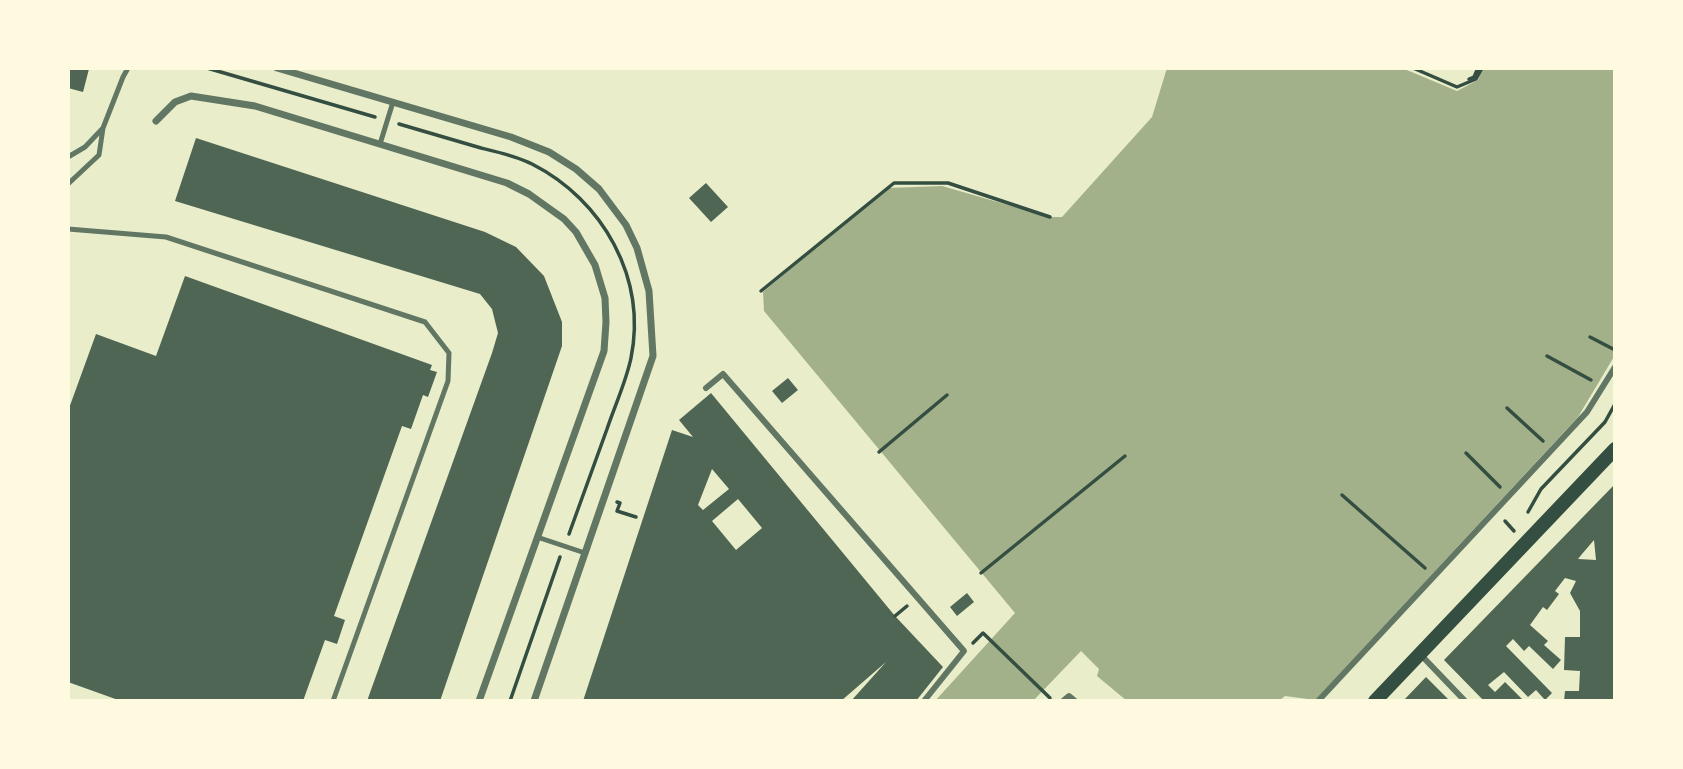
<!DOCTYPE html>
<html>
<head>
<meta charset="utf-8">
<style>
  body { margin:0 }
  #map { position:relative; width:1683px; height:769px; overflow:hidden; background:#e9edc9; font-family:Rubik,sans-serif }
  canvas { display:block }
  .frame { position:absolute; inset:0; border:70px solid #fefae0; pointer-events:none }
</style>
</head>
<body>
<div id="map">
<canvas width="1683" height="769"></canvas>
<div class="frame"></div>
</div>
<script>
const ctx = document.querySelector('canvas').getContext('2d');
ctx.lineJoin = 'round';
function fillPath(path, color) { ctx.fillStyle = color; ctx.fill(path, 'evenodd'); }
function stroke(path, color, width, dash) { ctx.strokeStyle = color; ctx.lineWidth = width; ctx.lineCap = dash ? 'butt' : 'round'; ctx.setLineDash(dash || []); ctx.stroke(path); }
fillPath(new Path2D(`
  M 1167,68 L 1402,68 L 1457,91 L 1478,80 L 1483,68 L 1615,68 L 1615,355 L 1578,417 L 1315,700 L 1285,696 L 1279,701 L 1127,701 L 1097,676 L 1099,669 L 1081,651 L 1033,701 L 935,701 L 1015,613 L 764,311 L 763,292 L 887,188 L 942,186 L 1050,217 L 1062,217 L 1152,117 Z`), '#a3b18a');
fillPath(new Path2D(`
  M 68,68 L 89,69 L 83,92 L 68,88 Z
  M 196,138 L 485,232 L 516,247 L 544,276 L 562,322 L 562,346 L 440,701 L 367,701 L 492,353 L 498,333 L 492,309 L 480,294 L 175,201 Z
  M 706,183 L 728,207 L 711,222 L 689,198 Z
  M 185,276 L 432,365 L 430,370 L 437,372 L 428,397 L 423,395 L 411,429 L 402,426 L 334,616 L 345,620 L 337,644 L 325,640 L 303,701 L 121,701 L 68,682 L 68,411 L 96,334 L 156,356 Z
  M 788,378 L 798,390 L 782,403 L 772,391 Z
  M 711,393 L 895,616 L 943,667 L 916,701 L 851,701 L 886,662 L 841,701 L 583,701 L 672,430 L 693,437 L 679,420 ZM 712,469 L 729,489 L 703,510 L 698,505 ZM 738,499 L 762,528 L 736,550 L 712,521 Z
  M 1615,484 L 1615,701 L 1564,701 L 1565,691 L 1579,691 L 1580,671 L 1564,670 L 1565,637 L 1580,637 L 1580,611 L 1570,593 L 1576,581 L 1565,578 L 1555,591 L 1559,594 L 1547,610 L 1543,607 L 1530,625 L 1548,641 L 1544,645 L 1561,660 L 1553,669 L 1529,646 L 1524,651 L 1513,639 L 1506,646 L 1552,693 L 1545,700 L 1536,690 L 1528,697 L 1504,672 L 1488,685 L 1495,692 L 1505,682 L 1524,701 L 1484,701 L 1444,660 ZM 1594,540 L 1596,560 L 1578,559 L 1582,554 Z
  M 967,593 L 974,602 L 957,616 L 950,607 Z
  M 1426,677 L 1450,701 L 1403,701 Z`), '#4f6655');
stroke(new Path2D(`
  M 207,68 L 375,117
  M 1413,68 L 1457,87 L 1476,79 L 1482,68
  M 1469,79 L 1474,77 L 1478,68
  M 399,124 C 426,132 454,140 481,148 C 498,152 516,156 532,164 C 603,200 647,278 631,358 C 626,382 615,405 607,429 C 594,464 582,499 569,534
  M 761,291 L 894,183 L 948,183 L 1050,217
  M 1590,337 L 1615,350
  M 1547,356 L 1591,380
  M 1507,408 L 1543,441
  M 879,452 L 947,395
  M 1466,453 L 1500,487
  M 1342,495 L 1425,568
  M 617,502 L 620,503 L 617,511 L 636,517
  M 1528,512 L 1541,489 L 1605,422 L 1615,404
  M 1505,521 L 1514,531
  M 981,573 L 1125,456
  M 895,616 L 907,606
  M 973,643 L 983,633 L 1050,698
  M 510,701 L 560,557`), '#344e41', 3.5);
stroke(new Path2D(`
  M 380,144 L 393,102
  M 68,157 L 85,147 L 103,128
  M 68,184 L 99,155 L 103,128 L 123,77 L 128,68
  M 68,229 L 166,237 L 425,322 L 449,353 L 448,381 L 333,701
  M 537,537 L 585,553`), '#617663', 5);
stroke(new Path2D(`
  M 706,388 L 723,374 L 964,651 L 924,701
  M 1420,654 L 1465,701
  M 1063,701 L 1069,696 L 1075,701
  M 1318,701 L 1587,412 L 1615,367`), '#617663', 6);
stroke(new Path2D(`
  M 277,68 L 511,137 L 549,152 L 576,169 L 599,189 L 626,225 L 637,248 L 649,291 L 653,356 L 534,701
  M 156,121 L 175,102 L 191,96 L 255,106 L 507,183 L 529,194 L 564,219 L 576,232 L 595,265 L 605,298 L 606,322 L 604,351 L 479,701`), '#617663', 7);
stroke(new Path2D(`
  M 1375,701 L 1615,449`), '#344e41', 14);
</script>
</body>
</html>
